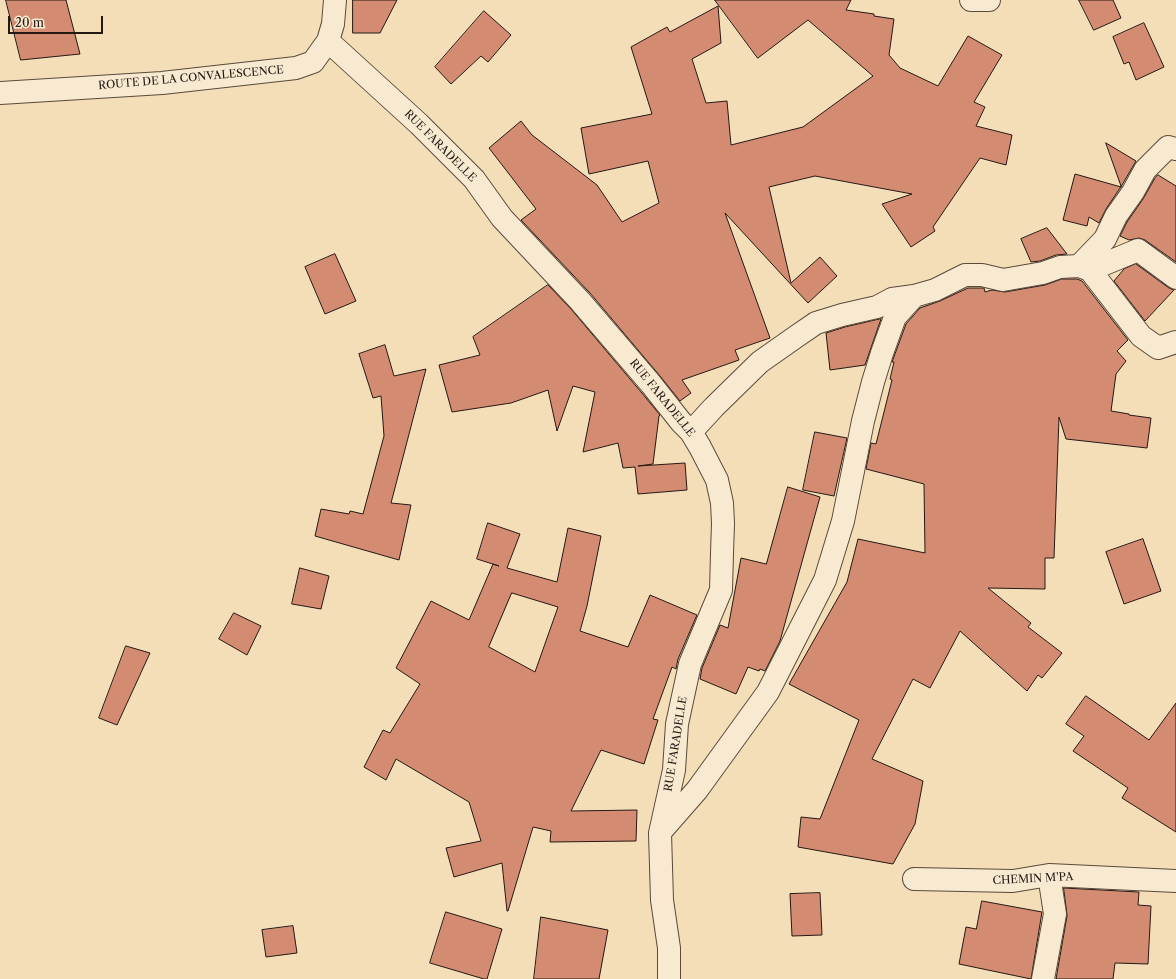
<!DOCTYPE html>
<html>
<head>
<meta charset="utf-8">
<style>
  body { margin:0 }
  #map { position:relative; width:1176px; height:979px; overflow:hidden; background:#f4deb8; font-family:"Libre Caslon Text",serif }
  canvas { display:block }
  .scale { position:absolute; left:8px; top:16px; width:95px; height:18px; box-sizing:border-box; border:2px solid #251813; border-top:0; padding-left:5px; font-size:12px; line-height:14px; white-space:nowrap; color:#251813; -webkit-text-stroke:3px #f8ead1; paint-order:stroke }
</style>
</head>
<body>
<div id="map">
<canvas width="1176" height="979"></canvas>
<div class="scale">20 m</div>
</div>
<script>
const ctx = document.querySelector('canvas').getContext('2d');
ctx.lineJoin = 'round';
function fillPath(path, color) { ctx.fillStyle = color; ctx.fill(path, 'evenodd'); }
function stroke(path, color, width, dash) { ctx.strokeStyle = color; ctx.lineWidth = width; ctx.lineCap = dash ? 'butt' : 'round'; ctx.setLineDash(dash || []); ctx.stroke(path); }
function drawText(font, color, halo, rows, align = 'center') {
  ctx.font = font + ' "Libre Caslon Text",serif'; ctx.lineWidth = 3; ctx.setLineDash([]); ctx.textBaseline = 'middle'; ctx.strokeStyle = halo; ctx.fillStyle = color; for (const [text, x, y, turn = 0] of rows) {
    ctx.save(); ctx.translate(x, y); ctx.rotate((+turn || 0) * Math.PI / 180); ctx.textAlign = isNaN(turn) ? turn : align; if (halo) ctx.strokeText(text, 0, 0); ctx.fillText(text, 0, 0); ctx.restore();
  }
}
const building = new Path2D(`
  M 6,0 L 66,0 L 80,54 L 21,60 Z
  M 353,0 L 397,0 L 380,33 L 353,33 Z
  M 715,0 L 851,0 L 846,10 L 874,14 L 874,16 L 894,19 L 889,55 L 900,68 L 938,86 L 968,36 L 1002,55 L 974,102 L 985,107 L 976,126 L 1012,135 L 1006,165 L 980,158 L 933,227 L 935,231 L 911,247 L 882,204 L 912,194 L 815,176 L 769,187 L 791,283 L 820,257 L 837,276 L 808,303 L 725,213 L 770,338 L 735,350 L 739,360 L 682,380 L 691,393 L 680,401 L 660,376 L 590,293 L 521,220 L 536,209 L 489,148 L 521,121 L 532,135 L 597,185 L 622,222 L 659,203 L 648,161 L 589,174 L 581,128 L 652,114 L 631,47 L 667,27 L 670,32 L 718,6 L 721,43 L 692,59 L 706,103 L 727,101 L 731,145 L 803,127 L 873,76 L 808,20 L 758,58 Z
  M 1079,0 L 1113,0 L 1121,18 L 1094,30 Z
  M 484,11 L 511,35 L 488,62 L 481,56 L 451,84 L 435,67 Z
  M 1144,23 L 1164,67 L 1136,80 L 1129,62 L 1124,64 L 1113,37 Z
  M 1106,143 L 1136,161 L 1122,185 L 1106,209 L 1099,223 L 1089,217 L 1087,226 L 1063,220 L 1075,174 L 1121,187 Z
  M 1158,175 L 1176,186 L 1176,262 L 1145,240 L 1139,238 L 1129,240 L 1120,236 L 1127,222 L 1143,199 L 1155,178 Z
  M 1047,228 L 1067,254 L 1056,255 L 1040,261 L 1031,262 L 1021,239 Z
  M 335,254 L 356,301 L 325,314 L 305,267 Z
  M 1136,264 L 1169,288 L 1174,290 L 1145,321 L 1114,281 L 1124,269 Z
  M 1062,279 L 1077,279 L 1082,281 L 1128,340 L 1117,351 L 1126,361 L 1116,374 L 1111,411 L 1129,414 L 1129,415 L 1151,418 L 1147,448 L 1066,439 L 1059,417 L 1054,558 L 1045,558 L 1045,589 L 988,588 L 1031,623 L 1028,627 L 1062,653 L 1042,678 L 1038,675 L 1027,691 L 960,631 L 930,688 L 913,679 L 872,759 L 923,781 L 915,824 L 893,864 L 798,847 L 801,817 L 820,819 L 859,720 L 789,684 L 847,582 L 858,539 L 925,553 L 924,484 L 866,469 L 871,443 L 876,444 L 892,380 L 890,379 L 894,362 L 892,362 L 906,324 L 920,308 L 940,301 L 968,288 L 984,288 L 985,292 L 992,290 L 1005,292 L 1045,285 Z
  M 548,285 L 571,309 L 641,392 L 660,415 L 659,416 L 653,464 L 638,466 L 685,463 L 687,490 L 638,494 L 635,467 L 623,468 L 618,443 L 583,452 L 595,392 L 573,386 L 557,431 L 548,390 L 511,403 L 452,412 L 439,365 L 480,355 L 473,337 Z
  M 881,319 L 865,365 L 830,370 L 826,333 L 845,327 Z
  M 385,345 L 394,376 L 426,369 L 391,503 L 411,505 L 399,560 L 315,536 L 321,509 L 349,514 L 350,511 L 363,514 L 384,436 L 381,396 L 373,398 L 359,354 Z
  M 815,432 L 847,438 L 834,496 L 803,490 Z
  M 788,487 L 820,497 L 780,641 L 765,671 L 760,669 L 759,671 L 748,667 L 736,694 L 700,679 L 702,668 L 720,625 L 728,628 L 741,558 L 766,564 Z
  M 488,523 L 520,534 L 507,568 L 557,582 L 568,528 L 601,536 L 587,606 L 580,631 L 628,647 L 650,595 L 697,615 L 678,659 L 676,669 L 672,667 L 653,719 L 658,720 L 644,764 L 601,750 L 571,811 L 637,810 L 636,841 L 550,842 L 551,831 L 533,827 L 508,911 L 507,911 L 502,863 L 454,877 L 446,848 L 481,841 L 469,802 L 396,759 L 386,780 L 364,767 L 383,730 L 390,733 L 420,684 L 396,668 L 431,601 L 469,620 L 493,564 L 499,566 L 477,559 ZM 512,593 L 558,607 L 535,672 L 489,647 Z
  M 1143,539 L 1161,591 L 1124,604 L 1106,552 Z
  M 300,568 L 329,576 L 321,609 L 292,604 Z
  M 234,613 L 261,626 L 247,655 L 219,639 Z
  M 126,646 L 150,653 L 117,725 L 99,718 Z
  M 1086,696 L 1149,740 L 1176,703 L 1176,832 L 1122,798 L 1128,788 L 1073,751 L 1084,736 L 1066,724 Z
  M 1064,888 L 1139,892 L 1138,905 L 1151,906 L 1148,964 L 1115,963 L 1113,979 L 1056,979 L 1067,916 Z
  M 820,893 L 822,935 L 792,936 L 790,894 Z
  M 982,901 L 1042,912 L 1031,979 L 959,964 L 966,927 L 976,929 Z
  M 446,912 L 502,929 L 487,979 L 484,979 L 430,963 Z
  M 541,917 L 608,930 L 599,979 L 534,979 Z
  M 293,926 L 297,953 L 266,957 L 262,930 Z`);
fillPath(building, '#d38c71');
stroke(building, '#251813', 1);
const minor = new Path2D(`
  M 971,0 L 989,0
  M 328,41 L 419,124 L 474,179 L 502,218 L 580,301 L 651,384 L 681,422 L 691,432 L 700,447 L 717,480 L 722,503 L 723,523 L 722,553 L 721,590 L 690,664 L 677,724 L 674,770 L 660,833 L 662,900 L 669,948 L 669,979
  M 0,93 L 162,83 L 296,68 L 313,62 L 328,41 L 333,24 L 335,0
  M 1079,266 L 1105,239 L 1116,216 L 1133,192 L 1145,170 L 1168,147 L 1176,149
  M 1090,270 L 1138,250 L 1176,278
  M 691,432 L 714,407 L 760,362 L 797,336 L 816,323 L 842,315 L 877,307 L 892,299 L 914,296
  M 662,830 L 697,790 L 768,692 L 825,580 L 843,521 L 863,421 L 873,382 L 882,353 L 895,317 L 914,296 L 935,290 L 965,275 L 982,275 L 1003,280 L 1043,273 L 1060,267 L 1079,266 L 1090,270 L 1141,336 L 1158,348 L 1176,342
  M 914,879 L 1013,881 L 1049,875 L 1176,881
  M 1043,979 L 1055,914 L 1049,875`);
stroke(minor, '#594a3c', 24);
stroke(minor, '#f8ead1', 22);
drawText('11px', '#251813', '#f8ead1', [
  ["ROUTE DE LA CONVALESCENCE",191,78,-5],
  ["RUE FARADELLE",440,146,45],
  ["RUE FARADELLE",662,398,51],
  ["RUE FARADELLE",676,744,-81],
  ["CHEMIN M'PA",1033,879,-3]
]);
</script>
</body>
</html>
